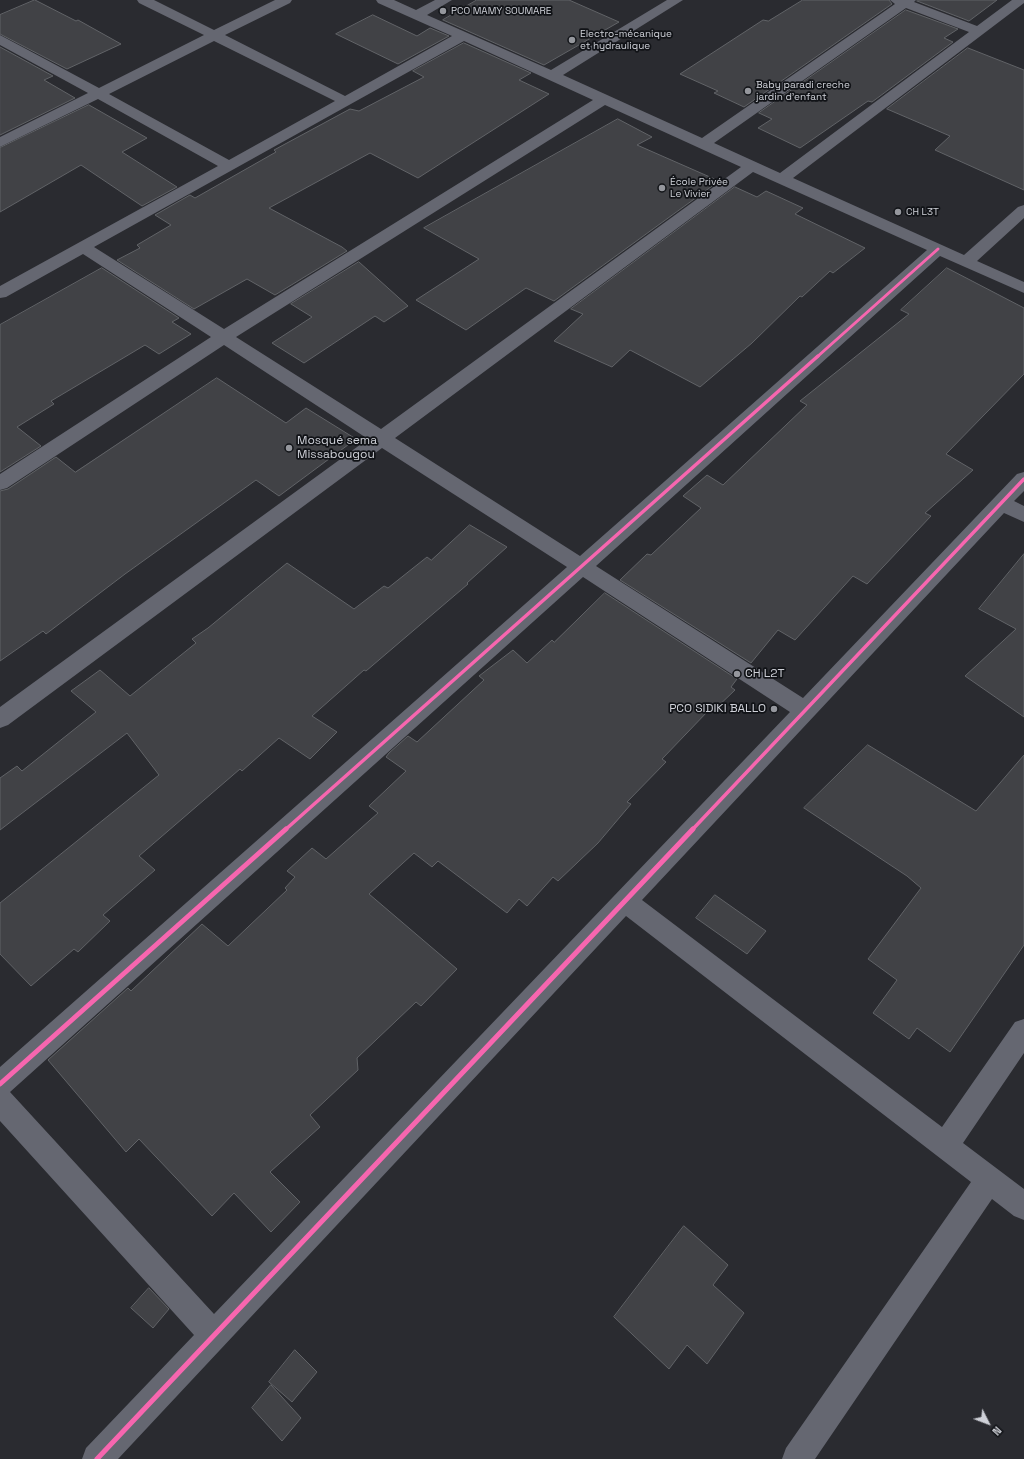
<!DOCTYPE html>
<html>
<head>
<meta charset="utf-8">
<style>
  body { margin:0 }
  #map { position:relative; width:1024px; height:1459px; overflow:hidden; background:#2a2b30; font-family:"Space Grotesk",sans-serif }
  canvas { display:block }
  .north { position:absolute; left:968px; top:1403px; width:40px; height:40px; -webkit-text-stroke:3px #111317; paint-order:stroke; rotate:132deg; font-size:11px; font-weight:700; line-height:16px; text-align:center; color:#cfd1d8 }
  .north::after { content:''; display:block; margin:auto; width:14px; height:18px; background:#cfd1d8; clip-path:polygon(50% 0,100% 100%,50% 72%,0 100%) }
</style>
</head>
<body>
<div id="map">
<canvas width="1024" height="1459"></canvas>
<div class="north">N</div>
</div>
<script>
const ctx = document.querySelector('canvas').getContext('2d');
ctx.lineJoin = 'round';
function fillPath(path, color) { ctx.fillStyle = color; ctx.fill(path, 'evenodd'); }
function stroke(path, color, width, dash) { ctx.strokeStyle = color; ctx.lineWidth = width; ctx.lineCap = dash ? 'butt' : 'round'; ctx.setLineDash(dash || []); ctx.stroke(path); }
function drawText(font, color, halo, rows, align = 'center') {
  ctx.font = font + ' "Space Grotesk",sans-serif'; ctx.lineWidth = 3.5; ctx.setLineDash([]); ctx.textBaseline = 'middle'; ctx.strokeStyle = halo; ctx.fillStyle = color; for (const [text, x, y, turn = 0] of rows) {
    ctx.save(); ctx.translate(x, y); ctx.rotate((+turn || 0) * Math.PI / 180); ctx.textAlign = isNaN(turn) ? turn : align; if (halo) ctx.strokeText(text, 0, 0); ctx.fillText(text, 0, 0); ctx.restore();
  }
}
const building = new Path2D(`
  M 35,0 L 76,21 L 78,20 L 121,44 L 67,69 L 0,34 L 0,15 Z
  M 477,0 L 569,0 L 619,22 L 544,65 L 443,20 Z
  M 803,0 L 889,0 L 892,4 L 744,107 L 714,93 L 718,91 L 680,74 L 763,20 L 768,21 Z
  M 918,0 L 997,0 L 969,21 L 917,1 Z
  M 906,10 L 958,29 L 944,38 L 953,42 L 872,102 L 868,101 L 800,148 L 758,128 L 772,119 L 759,113 Z
  M 373,15 L 417,36 L 430,28 L 449,36 L 398,64 L 336,34 Z
  M 464,43 L 531,73 L 519,80 L 549,94 L 418,178 L 370,153 L 269,208 L 342,247 L 347,251 L 275,295 L 247,279 L 194,309 L 117,260 L 140,248 L 137,245 L 171,225 L 155,215 L 190,195 L 195,198 L 276,152 L 274,150 L 350,109 L 359,111 L 424,77 L 413,71 Z
  M 0,47 L 53,76 L 44,80 L 75,98 L 0,135 Z
  M 968,48 L 1024,70 L 1024,190 L 935,150 L 950,136 L 887,109 Z
  M 89,105 L 147,138 L 122,152 L 177,187 L 142,206 L 81,165 L 0,212 L 0,148 Z
  M 618,119 L 652,137 L 637,145 L 719,181 L 554,301 L 526,288 L 466,330 L 416,300 L 479,259 L 424,228 Z
  M 735,187 L 757,197 L 766,191 L 803,208 L 795,214 L 865,248 L 833,273 L 830,271 L 802,297 L 800,296 L 752,343 L 700,387 L 630,350 L 612,367 L 554,341 L 583,314 L 571,309 Z
  M 359,262 L 408,306 L 384,322 L 375,316 L 304,363 L 272,343 L 312,317 L 291,304 Z
  M 102,268 L 179,318 L 172,322 L 191,334 L 159,354 L 145,345 L 51,401 L 54,404 L 17,427 L 41,446 L 0,472 L 0,325 Z
  M 947,268 L 1024,308 L 1024,374 L 946,454 L 973,470 L 925,513 L 931,516 L 867,584 L 853,576 L 795,640 L 778,630 L 751,663 L 620,580 L 647,554 L 651,555 L 701,508 L 683,496 L 707,475 L 723,485 L 807,405 L 800,401 L 909,314 L 901,310 Z
  M 217,378 L 286,423 L 306,408 L 356,439 L 279,496 L 256,480 L 125,574 L 46,634 L 43,631 L 0,661 L 0,491 L 8,489 L 56,457 L 75,472 Z
  M 470,525 L 507,547 L 467,583 L 468,584 L 366,671 L 364,670 L 312,716 L 337,732 L 310,759 L 279,738 L 242,771 L 240,769 L 139,856 L 155,870 L 103,915 L 110,921 L 78,952 L 74,949 L 31,986 L 0,954 L 0,903 L 159,775 L 127,733 L 0,830 L 0,778 L 17,766 L 22,771 L 96,712 L 71,691 L 100,670 L 130,696 L 196,643 L 192,639 L 208,628 L 287,563 L 354,609 L 384,586 L 388,588 L 427,557 L 431,560 Z
  M 1024,554 L 1024,717 L 965,676 L 1016,629 L 979,609 Z
  M 605,593 L 737,679 L 731,687 L 735,690 L 712,712 L 709,710 L 662,759 L 666,762 L 627,802 L 631,804 L 598,843 L 558,881 L 553,877 L 527,906 L 519,899 L 507,913 L 438,861 L 432,867 L 414,853 L 369,894 L 457,969 L 421,1006 L 416,1002 L 357,1058 L 358,1070 L 310,1115 L 320,1127 L 270,1172 L 300,1202 L 271,1232 L 234,1193 L 212,1216 L 139,1139 L 126,1152 L 48,1060 L 128,988 L 131,991 L 202,924 L 228,946 L 287,890 L 285,888 L 295,877 L 287,871 L 312,848 L 326,859 L 378,813 L 369,806 L 406,771 L 386,757 L 389,753 L 408,736 L 417,742 L 484,680 L 479,676 L 513,650 L 527,663 L 552,640 L 554,642 Z
  M 868,745 L 976,811 L 1024,755 L 1024,945 L 950,1052 L 917,1028 L 909,1039 L 873,1013 L 897,980 L 868,959 L 921,888 L 907,876 L 804,808 Z
  M 715,895 L 766,931 L 747,954 L 696,918 Z
  M 684,1226 L 728,1265 L 713,1285 L 744,1313 L 707,1364 L 687,1345 L 669,1369 L 614,1317 Z
  M 149,1288 L 169,1309 L 153,1328 L 131,1308 Z
  M 295,1350 L 317,1372 L 292,1402 L 269,1382 Z
  M 271,1385 L 301,1418 L 282,1441 L 252,1408 Z`);
fillPath(building, '#414246');
stroke(building, '#616367', 1);
fillPath(new Path2D(`
  M 137,0 L 154,0 L 214,30 L 275,0 L 292,0 L 290,3 L 225,35 L 345,96 L 452,36 L 378,3 L 376,0 L 394,0 L 416,10 L 435,0 L 452,0 L 427,15 L 551,70 L 667,0 L 683,0 L 563,75 L 702,138 L 895,4 L 890,0 L 916,0 L 914,2 L 977,26 L 1012,0 L 1024,0 L 1024,3 L 793,178 L 964,255 L 1018,207 L 1024,205 L 1024,218 L 977,261 L 1024,282 L 1024,293 L 940,256 L 596,566 L 803,698 L 1017,474 L 1024,472 L 1024,491 L 1014,501 L 1024,506 L 1024,522 L 1004,513 L 642,900 L 942,1127 L 1015,1022 L 1024,1019 L 1024,1053 L 963,1143 L 1024,1189 L 1024,1220 L 1014,1216 L 992,1199 L 815,1459 L 782,1459 L 786,1448 L 971,1182 L 626,916 L 118,1459 L 82,1459 L 86,1448 L 194,1335 L 0,1121 L 0,1067 L 567,567 L 382,448 L 8,725 L 0,728 L 0,707 L 368,439 L 224,345 L 7,488 L 0,490 L 0,474 L 211,337 L 83,254 L 6,297 L 0,298 L 0,286 L 218,166 L 98,99 L 0,147 L 0,137 L 88,93 L 0,45 L 0,35 L 99,88 L 204,35 L 139,3 ZM 906,8 L 969,32 L 780,173 L 714,143 ZM 214,41 L 335,101 L 229,160 L 109,94 ZM 464,41 L 593,100 L 224,329 L 94,247 ZM 605,105 L 741,167 L 381,429 L 236,337 ZM 753,172 L 927,250 L 580,556 L 395,438 ZM 583,577 L 790,712 L 214,1314 L 10,1092 Z`), '#656771');
stroke(new Path2D(`
  M 817,357 L 938,249`), '#f766af', 3);
stroke(new Path2D(`
  M 285,830 L 818,356
  M 692,830 L 1024,479`), '#f766af', 3.5);
stroke(new Path2D(`
  M 0,1084 L 286,829
  M 97,1459 L 693,829`), '#f766af', 5);
for (const [x, y, r, color] of [
  [443,11,4,"#95979d"],
  [572,40,4,"#95979d"],
  [748,91,4,"#95979d"],
  [662,188,4,"#95979d"],
  [898,212,4,"#95979d"],
  [289,448,4,"#95979d"],
  [737,674,4,"#95979d"],
  [774,709,4,"#95979d"]
]) { const dot = new Path2D(); dot.arc(x, y, r, 0, 2 * Math.PI); ctx.fillStyle = color; ctx.fill(dot); stroke(dot, '#111317', 1.5); }
drawText('10px', '#cfd1d8', '#111317', [
  ["PCO MAMY SOUMARE",451,11],
  ["Electro-mécanique",580,34],
  ["et hydraulique",580,46],
  ["Baby paradi creche",756,85],
  ["jardin d'enfant",756,97],
  ["École Privée",670,182],
  ["Le Vivier",670,194],
  ["CH L3T",906,212]
], 'left');
drawText('12px', '#cfd1d8', '#111317', [
  ["Mosqué sema",297,441],
  ["Missabougou",297,455],
  ["CH L2T",745,674],
  ["PCO SIDIKI BALLO",766,709,"right"]
], 'left');
</script>
</body>
</html>
